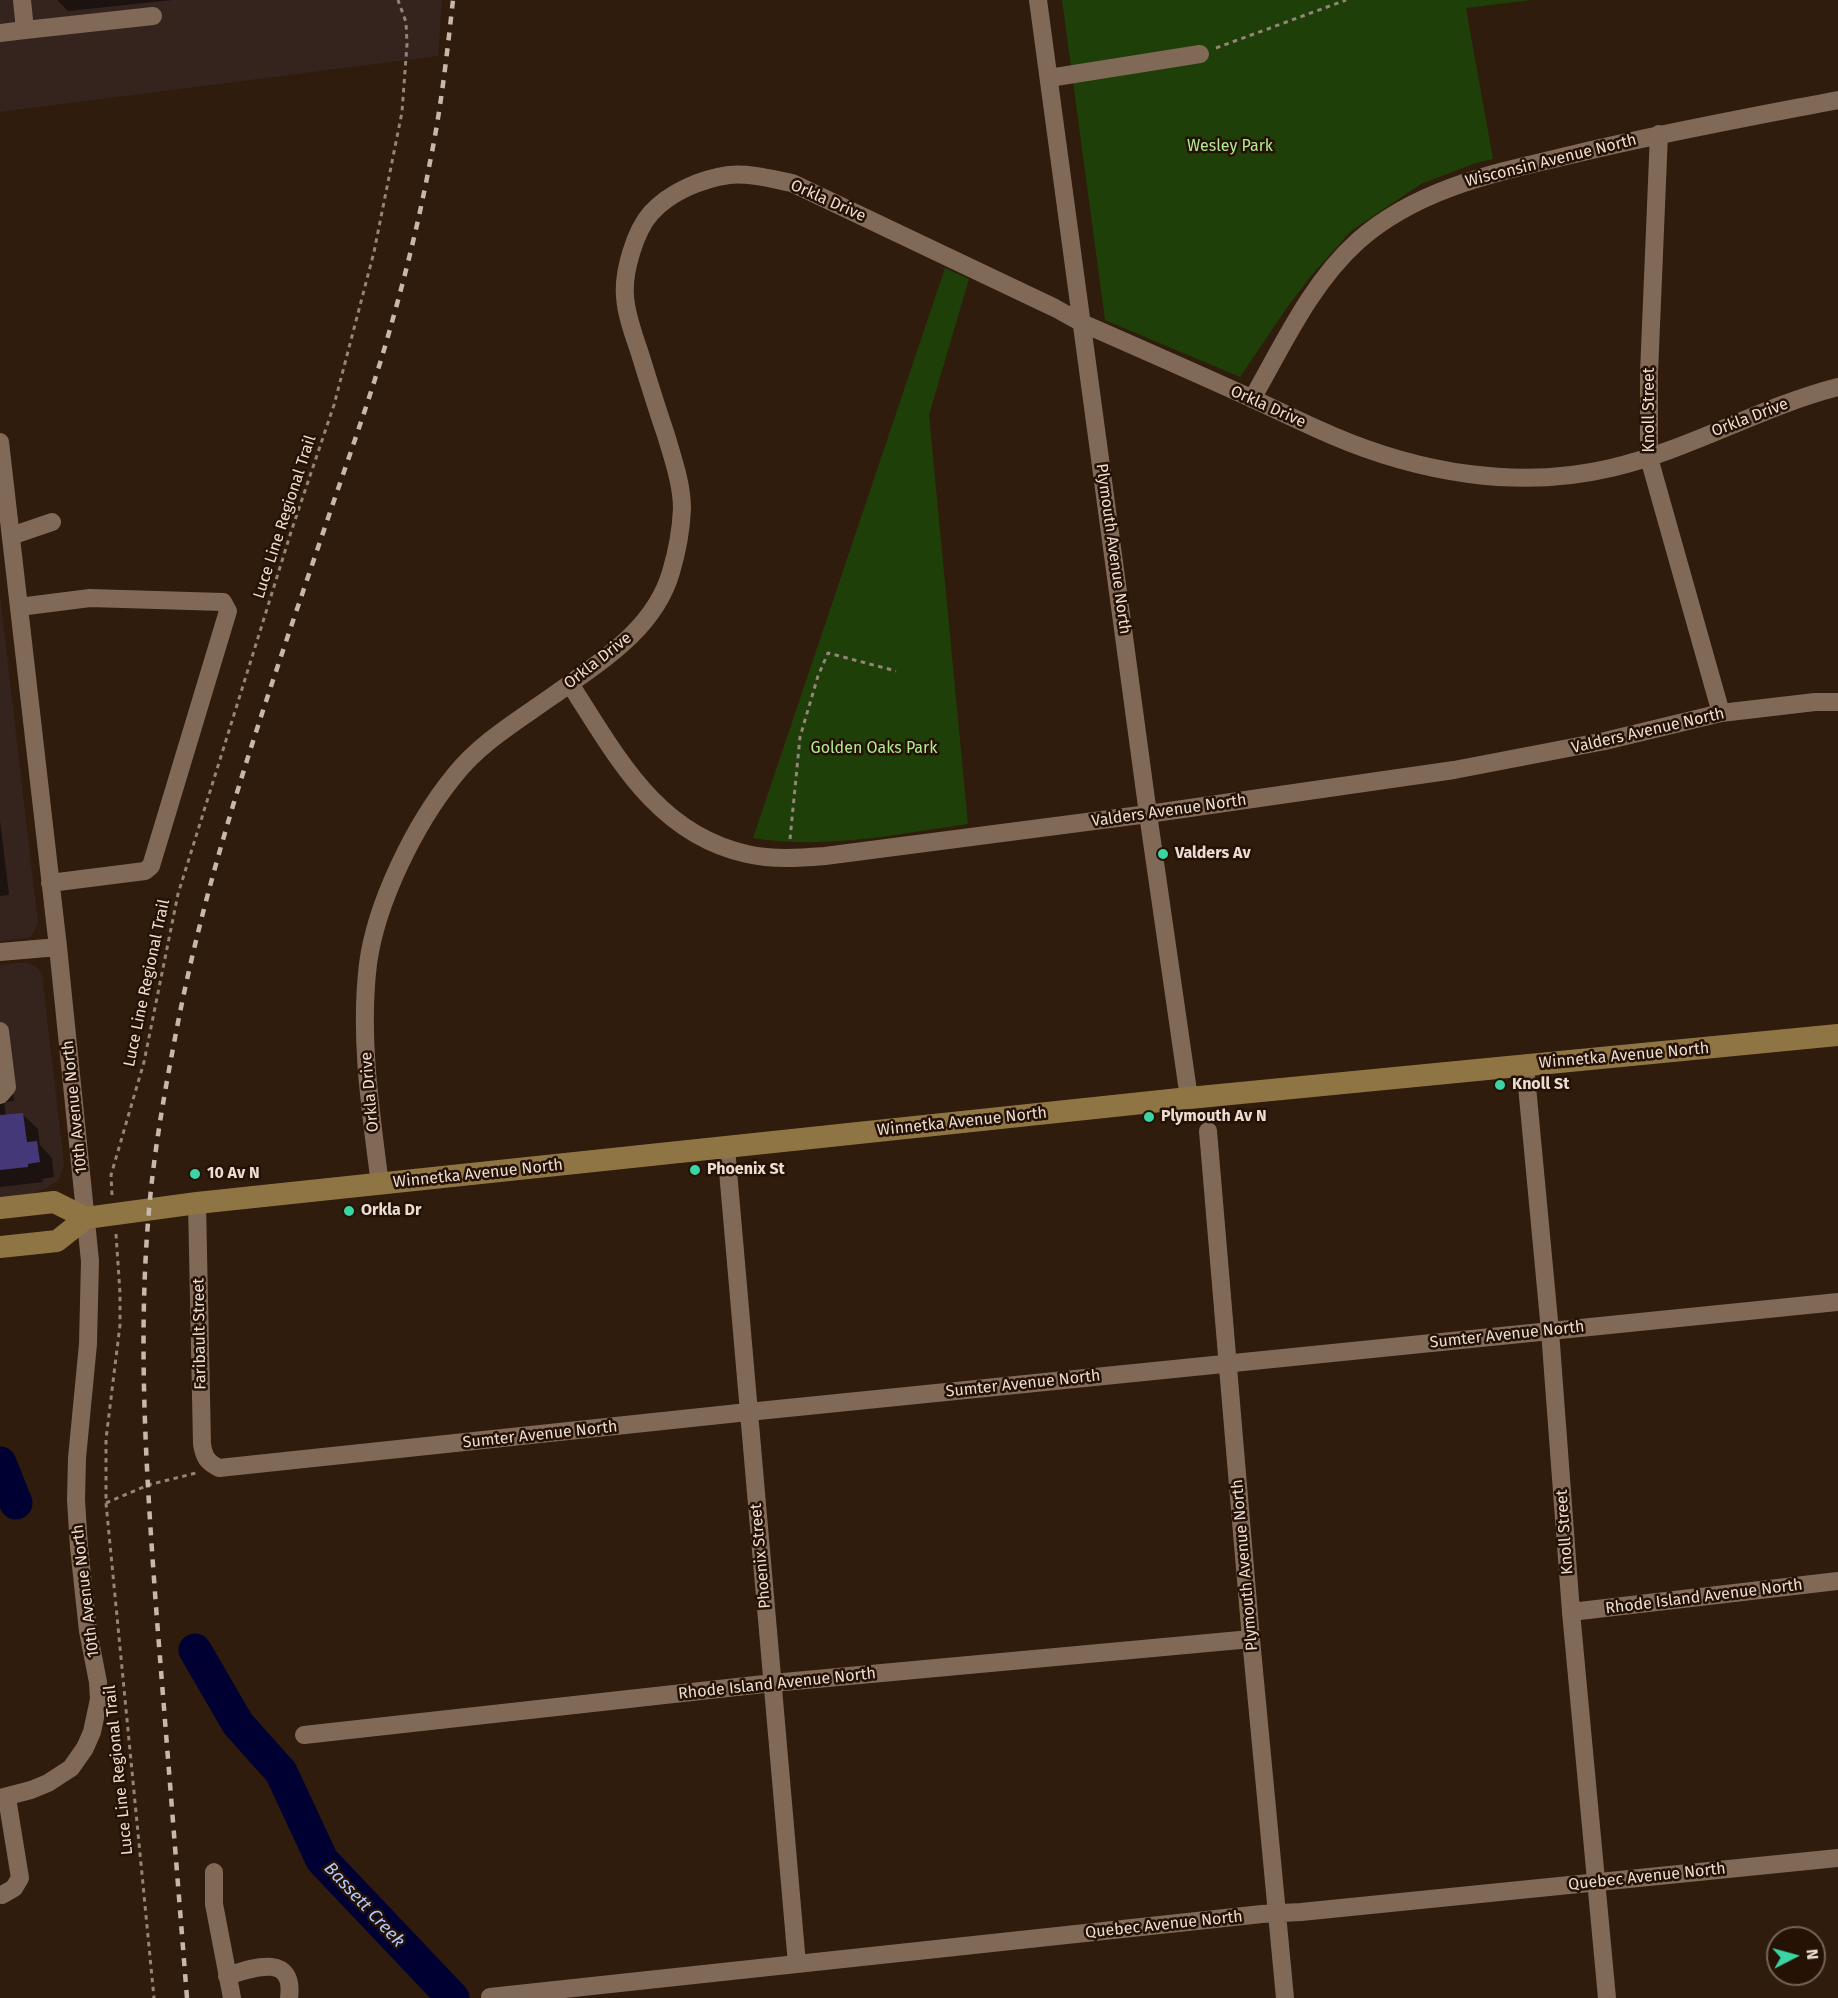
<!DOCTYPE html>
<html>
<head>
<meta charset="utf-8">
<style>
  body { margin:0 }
  #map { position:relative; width:1838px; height:1998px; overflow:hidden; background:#2f1c0c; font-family:"Fira Sans",sans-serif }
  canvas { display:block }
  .north { position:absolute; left:1766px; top:1926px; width:60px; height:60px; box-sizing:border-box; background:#251204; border:2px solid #746357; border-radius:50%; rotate:84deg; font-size:16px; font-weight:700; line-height:24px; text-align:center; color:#ebddd3 }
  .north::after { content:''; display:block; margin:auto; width:21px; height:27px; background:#3ad4a5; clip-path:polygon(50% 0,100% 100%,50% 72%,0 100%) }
</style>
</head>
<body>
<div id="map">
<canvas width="1838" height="1998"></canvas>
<div class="north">N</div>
</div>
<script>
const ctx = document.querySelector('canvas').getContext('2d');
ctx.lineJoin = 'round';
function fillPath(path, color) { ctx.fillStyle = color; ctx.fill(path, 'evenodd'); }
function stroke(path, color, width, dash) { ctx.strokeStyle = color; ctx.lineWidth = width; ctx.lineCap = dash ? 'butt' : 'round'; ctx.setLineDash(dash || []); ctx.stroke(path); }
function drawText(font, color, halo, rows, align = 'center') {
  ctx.font = font + ' "Fira Sans",sans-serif'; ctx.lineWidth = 5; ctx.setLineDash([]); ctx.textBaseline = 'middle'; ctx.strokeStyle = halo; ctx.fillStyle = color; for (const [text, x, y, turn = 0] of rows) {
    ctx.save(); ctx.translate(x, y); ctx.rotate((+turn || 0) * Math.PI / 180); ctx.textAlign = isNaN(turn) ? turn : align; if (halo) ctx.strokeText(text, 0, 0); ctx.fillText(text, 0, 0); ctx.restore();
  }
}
fillPath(new Path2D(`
  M 0,0 L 442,0 L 438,56 L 0,112 Z
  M 0,595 L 38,923 L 34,932 L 29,938 L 0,941 Z
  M 24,962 L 36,966 L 42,974 L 64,1164 L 59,1180 L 46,1188 L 34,1193 L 0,1197 L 0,965 Z`), '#35231d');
fillPath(new Path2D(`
  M 1062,0 L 1532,0 L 1466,8 L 1493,159 L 1476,163 L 1421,184 L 1351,231 L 1311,276 L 1286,309 L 1240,377 L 1105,320 Z
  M 945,268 L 969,279 L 929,415 L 968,824 C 897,834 824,850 753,838 Z`), '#1e3f08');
fillPath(new Path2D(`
  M 57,0 L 173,0 L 68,11 Z
  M 0,820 L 9,895 L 0,896 Z
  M 0,1074 L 12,1086 L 14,1101 L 4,1102 L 6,1116 L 22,1114 L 38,1129 L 40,1145 L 52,1158 L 54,1177 L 42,1179 L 43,1182 L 0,1187 Z`), '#0007');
stroke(new Path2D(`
  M 0,1463 L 16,1503
  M 195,1650 L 238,1724 L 281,1772 L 322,1860 L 453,1998`), '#000032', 33);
fillPath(new Path2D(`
  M 23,1113 L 27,1142 L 37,1141 L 40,1162 L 28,1164 L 28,1167 L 0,1170 L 0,1115 Z`), '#453879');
stroke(new Path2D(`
  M 1216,48 L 1346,0
  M 790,839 L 800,737 L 818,676 L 828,653 L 896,671
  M 112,1195 L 111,1175 L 144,1062 L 178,894 L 291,532 L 334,405 L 374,252 L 402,112 L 407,44 L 406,22 L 398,0
  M 116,1234 L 120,1293 L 120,1325 L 106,1439 L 106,1503 L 154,1998
  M 106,1503 L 148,1485 L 196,1473`), '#958478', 3, [4.5, 4.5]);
stroke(new Path2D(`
  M 1038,0 L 1148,814 L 1189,1098
  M 25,30 L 153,16
  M 0,33 L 25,30 L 22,0
  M 1049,78 L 1200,54
  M 1659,134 L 1649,373 L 1649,458 L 1721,713
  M 1252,399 C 1283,345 1311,283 1358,241 C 1419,187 1499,172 1575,154 C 1662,133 1750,117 1838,100
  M 0,442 L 58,947 L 90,1261 L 88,1344 L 77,1458 L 76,1500 L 79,1547 L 88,1631 L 98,1682 L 99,1699 L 92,1732 L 85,1748 L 71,1768 L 48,1783 L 31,1790 L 0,1798
  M 11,536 L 52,522
  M 19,607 L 90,598 L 223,602 L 228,611 L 151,866 L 145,871 L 50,883
  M 570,684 C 616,755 656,834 747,854 C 773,860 800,858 825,856 L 1148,814 L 1454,770 L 1605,741 L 1721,713 L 1815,702 L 1838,702
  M 0,952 L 58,947
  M 0,1031 L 7,1087 L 0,1095
  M 1525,1065 L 1550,1331 L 1571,1612 L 1607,1998
  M 1208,1131 L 1251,1639 L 1285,1998
  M 726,1148 L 797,1964
  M 380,1185 C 371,1112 359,1038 368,964 C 376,903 415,824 454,776 C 480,743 517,721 551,697 C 598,663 654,631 671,572 C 677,552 681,530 682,509 C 682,484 673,459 666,435 C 657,409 649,383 641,357 C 635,338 626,316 625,296 C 623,272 635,231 651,213 C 670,192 701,179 729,175 C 750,173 772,179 792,183 L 1055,308 L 1082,323 C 1139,348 1196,373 1253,399 C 1279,411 1305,424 1331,435 C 1419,473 1518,490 1611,468 C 1689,450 1760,407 1838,387
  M 197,1203 L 202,1444 C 204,1457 207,1462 219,1468 L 748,1412 L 1838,1302
  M 1571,1612 L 1838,1581
  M 304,1735 L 773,1683 L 1251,1639
  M 214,1872 L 214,1904 L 232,1998
  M 2,1895 L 14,1888 L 20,1878 L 7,1798
  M 227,1976 C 252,1968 295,1952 289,1998
  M 490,1997 L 1262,1914 L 1301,1912 L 1838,1858`), '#816957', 18);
stroke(new Path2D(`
  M 0,1208 L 54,1202 L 86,1218
  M 0,1247 L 57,1241 L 86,1218 L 197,1203 L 1189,1098 L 1838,1035`), '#907544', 22);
stroke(new Path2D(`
  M 187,1998 C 177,1872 167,1746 157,1620 C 147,1484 137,1346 149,1210 C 154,1152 164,1095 175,1038 C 208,862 268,695 325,527 C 348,459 373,391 392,322 C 407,269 420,216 430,162 C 441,109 447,54 453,0`), '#c7b8ad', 4.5, [8, 8]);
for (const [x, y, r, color] of [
  [1163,854,6,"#3ad4a5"],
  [1500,1085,6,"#3ad4a5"],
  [1149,1117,6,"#3ad4a5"],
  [695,1170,6,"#3ad4a5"],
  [195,1174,6,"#3ad4a5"],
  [349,1211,6,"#3ad4a5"]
]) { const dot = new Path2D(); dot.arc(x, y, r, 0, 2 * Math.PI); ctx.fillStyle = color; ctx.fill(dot); stroke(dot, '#251204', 2); }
drawText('16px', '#aeec8f', '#251204', [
  ["Wesley Park",1230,147],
  ["Golden Oaks Park",874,749]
]);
drawText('16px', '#ebddd3', '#251204', [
  ["Wisconsin Avenue North",1551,161,-14],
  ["Orkla Drive",828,201,24],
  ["Orkla Drive",1268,407,24],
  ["Knoll Street",1650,410,-90],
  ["Orkla Drive",1750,418,-21],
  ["Luce Line Regional Trail",285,517,-72],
  ["Plymouth Avenue North",1113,549,82],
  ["Orkla Drive",598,661,-38],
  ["Valders Avenue North",1648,731,-13],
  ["Valders Avenue North",1169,811,-8],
  ["Luce Line Regional Trail",147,983,-78],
  ["Winnetka Avenue North",1624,1056,-5],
  ["Orkla Drive",370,1092,-95],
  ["10th Avenue North",75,1107,-96],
  ["Winnetka Avenue North",962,1122,-6],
  ["Winnetka Avenue North",478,1174,-6],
  ["Faribault Street",200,1334,-91],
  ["Sumter Avenue North",1507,1335,-6],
  ["Sumter Avenue North",1023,1384,-6],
  ["Sumter Avenue North",540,1435,-6],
  ["Knoll Street",1565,1532,-94],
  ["Phoenix Street",761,1556,-95],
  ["Plymouth Avenue North",1245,1565,-95],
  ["10th Avenue North",86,1591,-97],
  ["Rhode Island Avenue North",1704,1597,-7],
  ["Rhode Island Avenue North",777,1684,-6],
  ["Luce Line Regional Trail",119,1770,-96],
  ["Quebec Avenue North",1647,1877,-6],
  ["Quebec Avenue North",1164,1925,-6]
]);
drawText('bold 16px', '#ebddd3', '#251204', [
  ["Valders Av",1175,854],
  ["Knoll St",1512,1085],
  ["Plymouth Av N",1161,1117],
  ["Phoenix St",707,1170],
  ["10 Av N",207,1174],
  ["Orkla Dr",361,1211]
], 'left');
drawText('italic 18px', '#adc9ff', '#251204', [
  ["Bassett Creek",364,1905,47]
]);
</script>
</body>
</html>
